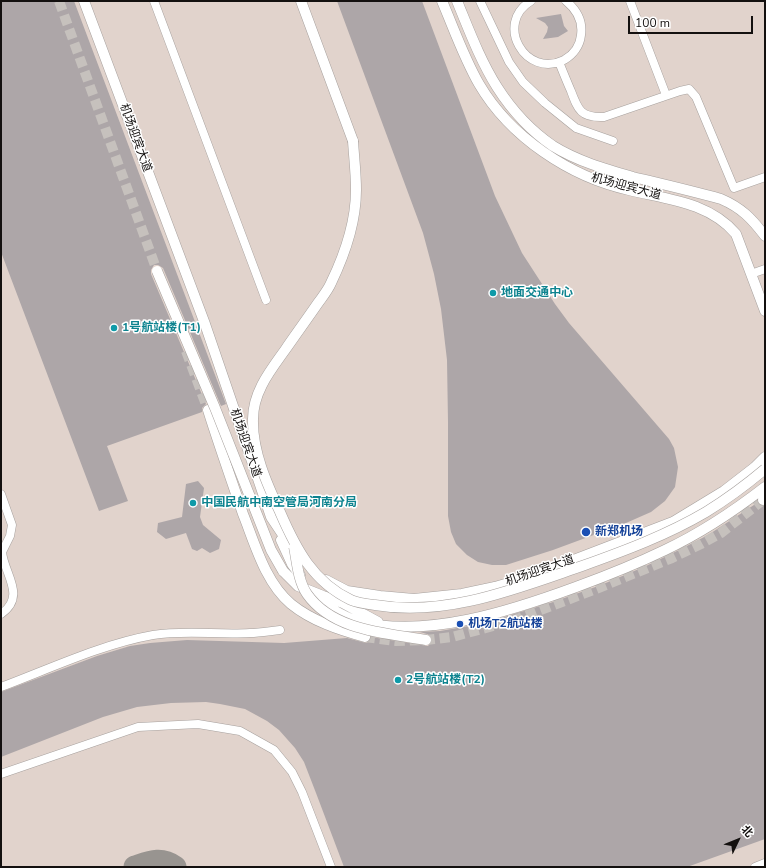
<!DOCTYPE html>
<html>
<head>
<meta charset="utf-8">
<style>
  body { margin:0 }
  #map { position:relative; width:766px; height:868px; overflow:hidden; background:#e6e0dc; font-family:"Nunito Sans","Noto Sans SC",sans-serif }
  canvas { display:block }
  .frame { position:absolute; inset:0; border:2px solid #13100f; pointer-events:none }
  .north { position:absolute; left:718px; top:820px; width:40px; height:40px; -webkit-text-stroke:3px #fff; paint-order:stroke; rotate:47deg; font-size:11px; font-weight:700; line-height:16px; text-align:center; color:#13100f }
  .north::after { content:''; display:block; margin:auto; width:14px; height:18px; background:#13100f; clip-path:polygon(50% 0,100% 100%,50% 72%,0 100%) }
  .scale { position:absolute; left:628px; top:16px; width:125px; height:18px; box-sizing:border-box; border:2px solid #13100f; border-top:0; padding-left:5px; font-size:12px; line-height:14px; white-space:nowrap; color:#13100f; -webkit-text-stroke:3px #fff; paint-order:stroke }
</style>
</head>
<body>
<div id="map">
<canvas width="766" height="868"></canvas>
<div class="frame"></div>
<div class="north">北</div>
<div class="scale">100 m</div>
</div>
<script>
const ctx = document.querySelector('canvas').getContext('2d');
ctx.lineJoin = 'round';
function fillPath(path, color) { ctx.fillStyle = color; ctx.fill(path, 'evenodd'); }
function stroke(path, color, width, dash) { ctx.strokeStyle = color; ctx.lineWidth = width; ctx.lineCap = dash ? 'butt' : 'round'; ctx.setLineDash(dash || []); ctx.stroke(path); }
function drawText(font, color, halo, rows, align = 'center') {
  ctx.font = font + ' "Nunito Sans","Noto Sans SC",sans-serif'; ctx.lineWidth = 3; ctx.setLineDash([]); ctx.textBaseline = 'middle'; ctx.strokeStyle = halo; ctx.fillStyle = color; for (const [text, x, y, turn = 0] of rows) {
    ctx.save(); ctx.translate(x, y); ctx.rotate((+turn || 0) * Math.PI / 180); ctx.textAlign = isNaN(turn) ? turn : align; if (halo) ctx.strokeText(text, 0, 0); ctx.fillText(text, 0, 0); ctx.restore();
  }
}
fillPath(new Path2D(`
  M 1,1 L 765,1 L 765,867 L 1,867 Z`), '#e1d3cc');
stroke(new Path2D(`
  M 135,867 C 150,862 161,857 175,867`), '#989490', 23);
fillPath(new Path2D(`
  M 1,1 L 74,1 L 226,404 L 221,406 L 163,268 L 158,265 L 154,265 L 151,270 L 151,274 L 206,404 L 202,408 L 202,412 L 107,446 L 128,501 L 99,511 L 1,252 Z
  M 337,1 L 422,1 L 495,196 L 522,253 L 555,304 L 569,323 L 669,439 L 674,448 L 678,467 L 675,487 L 665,501 L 651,512 L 626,523 L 553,550 L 506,565 L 492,565 L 478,562 L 467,555 L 456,544 L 451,532 L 448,516 L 448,422 L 447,360 L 441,309 L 434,274 L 423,233 Z
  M 561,14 L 564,26 L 568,31 L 558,37 L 543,39 L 547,32 L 548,27 L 545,23 L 536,18 Z
  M 198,481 L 204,488 L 200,517 L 203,525 L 221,540 L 219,549 L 210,553 L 202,548 L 197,551 L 192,549 L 186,533 L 166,539 L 157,532 L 158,523 L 182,517 L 186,484 Z
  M 757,503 L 761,506 L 765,506 L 765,839 L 687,867 L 344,867 L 316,793 L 304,762 L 295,748 L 279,730 L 267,721 L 245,709 L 220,704 L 206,702 L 171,703 L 137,707 L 103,717 L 1,757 L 1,692 L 97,656 L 130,646 L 150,643 L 187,640 L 284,643 L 347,638 L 366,643 L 370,641 L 371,637 L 428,646 L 432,641 L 432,637 L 427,634 L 420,632 L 440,631 L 469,626 L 498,619 L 553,602 L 601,585 L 646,566 L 681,549 L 708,535 Z`), '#ada6a8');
stroke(new Path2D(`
  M 59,1 L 160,279
  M 186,351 L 208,410
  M 365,637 L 396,641 L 426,640 L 452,637 L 512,621 L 596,589 L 672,558 L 701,544 L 721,533 L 763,500`), '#c6c1bd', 10, [10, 5]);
const minor = new Path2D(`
  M 154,1 L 266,300
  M 480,1 L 509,62 L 523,82 L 545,103 L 576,128 L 613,141
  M 531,1 C 494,23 525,79 564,60 C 573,55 580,46 581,35 C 583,21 577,10 566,1
  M 630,1 L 666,95
  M 559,62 C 563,72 567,82 571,91 C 578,110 581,118 604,117 L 680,91 L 689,89 L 696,97 L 734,188 L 765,177
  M 751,274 L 765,269
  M 1,494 L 12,525 L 10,536 L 2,552 C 4,574 27,596 1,614
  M 1,687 C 49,669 102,644 153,635 C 185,630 218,635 250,633 C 260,633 270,631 280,630
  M 1,774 L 138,727 L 198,724 L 240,731 L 274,750 L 292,772 L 302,792 L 331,867
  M 755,867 L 765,863`);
const major = new Path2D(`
  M 84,1 L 205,324 L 271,517 L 297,556
  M 301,1 L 353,141
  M 442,1 C 454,29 464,58 479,84 C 510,137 570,177 629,190 C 666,199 709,202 736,234 L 765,311
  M 457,1 C 469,30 480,60 497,87 C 511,109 531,131 553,146 C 577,161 605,169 633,177 C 662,184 692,191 721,199 C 742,208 752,219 765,236
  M 208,410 C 219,445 231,479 243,514 C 255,544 265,582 291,604 C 312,621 339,630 365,637
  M 763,500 L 765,498
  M 281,540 L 292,564 L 300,575
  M 283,571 L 298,586 L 323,596 L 343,603 L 358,600
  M 326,580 L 347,591 L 380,596 L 414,599 L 462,594 L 495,587 L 532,576 L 673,522 L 724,491 L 755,467 L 765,457
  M 312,596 C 323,604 344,617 357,621 C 426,639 511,611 576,587 C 606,576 636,564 665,550 C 701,533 734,511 765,487
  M 343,603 L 378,622`);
stroke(minor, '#a7a19e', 9);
stroke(major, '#a7a19e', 11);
stroke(minor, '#fff', 8);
stroke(major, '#fff', 10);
const majorBridge = new Path2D(`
  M 353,141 C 354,157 356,173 356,190 C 356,221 345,254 331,283 C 328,290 323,296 318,303 C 307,319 296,334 285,350 C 270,371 253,392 253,419 C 252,451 267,484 280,512 C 296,549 313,582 351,600 C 358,603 367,604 375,605 C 446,617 515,589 582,566 C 624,551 667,535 706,512 C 727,499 746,485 765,469
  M 157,271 L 215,408 L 271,550 L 283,571
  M 294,547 C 297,562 298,581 307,594 C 333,631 386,633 426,640`);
stroke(majorBridge, '#a7a19e', 11, []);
stroke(majorBridge, '#fff', 10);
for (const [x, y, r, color] of [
  [493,293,4,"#0f9aa8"],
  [114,328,4,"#0f9aa8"],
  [193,503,4,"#0f9aa8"],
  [586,532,5,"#1a4fb4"],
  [460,624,4,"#1a4fb4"],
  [398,680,4,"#0f9aa8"]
]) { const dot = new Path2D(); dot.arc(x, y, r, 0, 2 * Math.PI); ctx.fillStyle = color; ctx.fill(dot); stroke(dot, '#fff', 1.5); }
drawText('12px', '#13100f', '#fff', [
  ["机场迎宾大道",135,138,70],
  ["机场迎宾大道",626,187,15],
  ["机场迎宾大道",245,443,71],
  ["机场迎宾大道",540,571,-19]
]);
drawText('bold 12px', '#0d838f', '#fff', [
  ["地面交通中心",501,293],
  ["1号航站楼(T1)",122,328],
  ["中国民航中南空管局河南分局",201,503],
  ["2号航站楼(T2)",406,680]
], 'left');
drawText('bold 12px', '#164399', '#fff', [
  ["新郑机场",595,532],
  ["机场T2航站楼",468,624]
], 'left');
</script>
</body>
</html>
